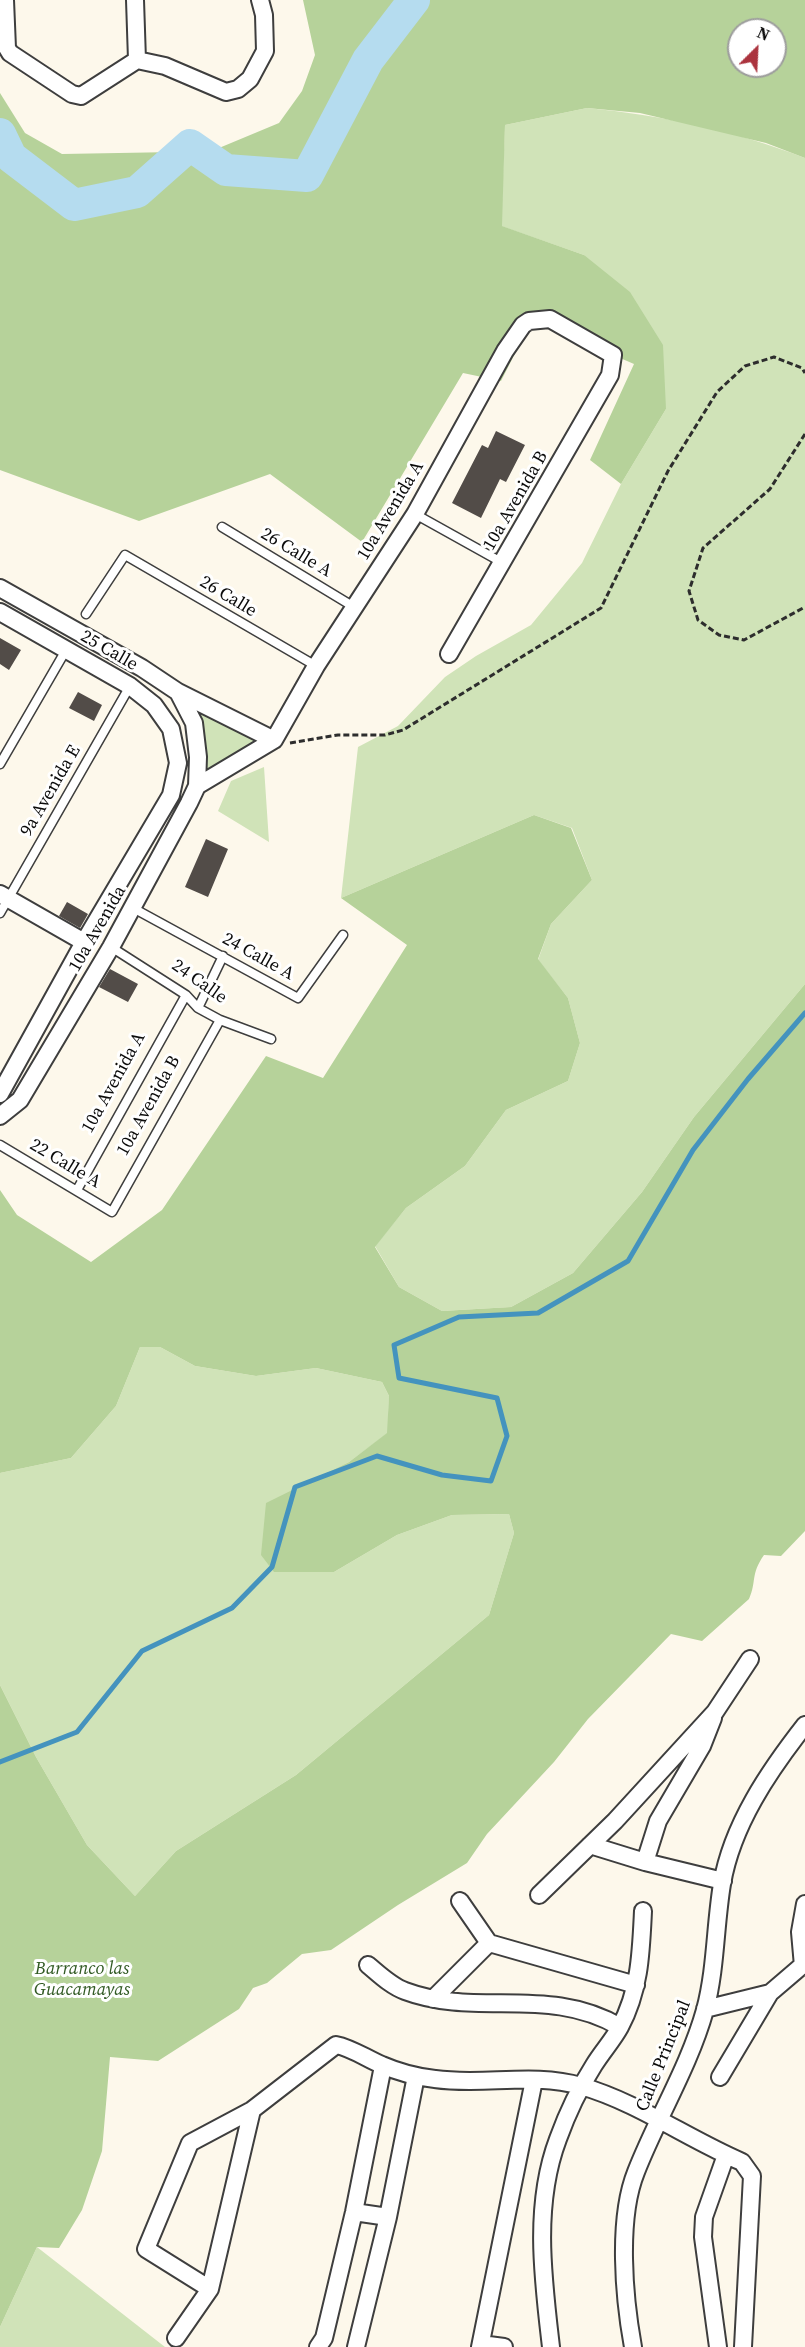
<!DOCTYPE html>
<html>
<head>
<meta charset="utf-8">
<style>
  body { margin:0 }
  #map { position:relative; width:805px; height:2347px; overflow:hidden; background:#fdf8eb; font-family:"Source Serif 4",serif }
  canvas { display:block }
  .north { position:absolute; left:727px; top:18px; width:60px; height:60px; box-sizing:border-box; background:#fff; border:2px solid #9d9d9d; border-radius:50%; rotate:24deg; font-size:16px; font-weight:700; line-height:24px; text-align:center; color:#0b0b0b }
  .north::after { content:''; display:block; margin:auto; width:21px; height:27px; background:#ab333e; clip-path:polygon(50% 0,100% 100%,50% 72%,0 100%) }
</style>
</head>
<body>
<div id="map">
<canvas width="805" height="2347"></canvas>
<div class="north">N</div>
</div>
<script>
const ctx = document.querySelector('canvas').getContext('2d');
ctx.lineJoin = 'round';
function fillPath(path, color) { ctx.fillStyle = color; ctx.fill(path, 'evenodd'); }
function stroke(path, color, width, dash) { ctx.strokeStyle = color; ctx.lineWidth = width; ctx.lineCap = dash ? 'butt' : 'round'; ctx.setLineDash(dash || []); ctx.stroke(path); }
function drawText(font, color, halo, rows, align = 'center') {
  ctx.font = font + ' "Source Serif 4",serif'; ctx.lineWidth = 6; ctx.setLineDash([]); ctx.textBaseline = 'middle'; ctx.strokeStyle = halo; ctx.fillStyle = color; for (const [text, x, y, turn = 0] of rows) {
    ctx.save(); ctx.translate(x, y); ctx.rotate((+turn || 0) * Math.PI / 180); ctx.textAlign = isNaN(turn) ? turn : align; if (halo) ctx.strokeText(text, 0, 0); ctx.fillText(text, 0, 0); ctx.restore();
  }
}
fillPath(new Path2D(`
  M 587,108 C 661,115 736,131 805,158 L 805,984 L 694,1117 L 642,1192 L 573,1273 L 511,1307 L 442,1311 L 399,1287 L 375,1246 L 406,1208 L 465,1166 L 506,1110 L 568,1081 L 580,1043 L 568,998 L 538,960 L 551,924 L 592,880 L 572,828 L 534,815 L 341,898 L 358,747 L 398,726 L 445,677 L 476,656 L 531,625 L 582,563 L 621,484 L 666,409 L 584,255 L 501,226 L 505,125 Z
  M 194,708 L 262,742 L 203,773 Z
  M 264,767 L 269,842 L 218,811 L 231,781 Z
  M 140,1347 L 160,1347 L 195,1366 L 256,1376 L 316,1368 L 382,1382 L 389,1396 L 388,1433 L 349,1462 L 266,1504 L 334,1572 L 397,1535 L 452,1515 L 509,1514 L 514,1533 L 489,1615 L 296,1775 L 176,1851 L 135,1896 L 87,1845 L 36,1757 L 0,1685 L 0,1473 L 71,1458 L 116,1406 Z
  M 37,2247 L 165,2347 L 0,2347 L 0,2327 Z`), '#d0e3b8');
fillPath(new Path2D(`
  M 303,0 L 805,0 L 805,158 L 766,143 L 640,113 L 587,108 L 505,125 L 502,226 L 584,255 L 630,292 L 663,345 L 666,409 L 621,484 L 590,460 L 634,364 L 532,320 L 501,381 L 463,373 L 362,542 L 270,474 L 139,521 L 0,470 L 0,93 L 25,133 L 62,154 L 175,152 L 219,148 L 279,123 L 302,91 L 315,55 ZM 739,30 L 775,30 L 775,66 L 739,66 Z
  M 534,815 L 571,828 L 592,880 L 551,924 L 538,959 L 568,998 L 580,1043 L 568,1081 L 506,1110 L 465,1166 L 406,1208 L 375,1247 L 399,1287 L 442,1311 L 511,1307 L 573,1273 L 642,1192 L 694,1117 L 805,984 L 805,1531 L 781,1556 L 764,1555 C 750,1575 757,1581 749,1599 L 702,1641 L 671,1634 L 588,1719 L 554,1762 L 487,1834 L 467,1863 L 398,1905 L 331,1950 L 302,1954 L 267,1983 L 253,1988 L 239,2009 L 158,2061 L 110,2057 L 102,2151 L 82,2210 L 59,2248 L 37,2247 L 0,2327 L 0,1685 L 36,1757 L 87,1845 L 135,1896 L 176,1851 L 296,1775 L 489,1615 L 514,1533 L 509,1514 L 452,1515 L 397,1535 L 334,1572 L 274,1572 L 261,1555 L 266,1503 L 349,1462 L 387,1433 L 389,1396 L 382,1382 L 316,1368 L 256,1376 L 195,1366 L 160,1347 L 140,1347 L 116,1406 L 71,1458 L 0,1473 L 0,1190 L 17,1215 L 91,1262 L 162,1210 L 266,1056 L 323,1078 L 407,945 L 341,898 Z`), '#b6d29a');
stroke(new Path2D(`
  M 0,1762 L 77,1732 L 142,1651 L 232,1608 L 272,1567 L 295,1487 L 377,1456 L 442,1475 L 491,1481 L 507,1436 L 497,1398 L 399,1378 L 394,1345 L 459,1317 L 538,1313 L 628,1261 L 693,1150 L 748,1079 L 805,1013`), '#4493be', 5);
stroke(new Path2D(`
  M 0,134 L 11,157 L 74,205 L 137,192 L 190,145 L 226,170 L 307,176 L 368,60 L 414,0`), '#b5dcef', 32);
fillPath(new Path2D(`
  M 496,431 L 525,445 L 506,482 L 500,479 L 481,518 L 452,503 L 482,445 L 488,448 Z
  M 0,638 L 21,650 L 9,670 L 0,664 Z
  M 78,692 L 102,705 L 94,721 L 69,708 Z
  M 206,839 L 228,849 L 208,897 L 185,887 Z
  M 67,902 L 88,914 L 80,928 L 59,916 Z
  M 110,969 L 138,984 L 128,1002 L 99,987 Z`), '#524c48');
const lane = new Path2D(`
  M 415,514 L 503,563
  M 222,527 L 354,607
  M 86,614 L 125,555 L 316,666
  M 0,764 L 66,650
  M 133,908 L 298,998 L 343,935
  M 0,913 L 130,686
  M 111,947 L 186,995 L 198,1008 L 220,1020 L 271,1039
  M 198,1008 L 223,956
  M 0,1145 L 112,1212 L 220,1020
  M 77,1190 L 186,995`);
const street = new Path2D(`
  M 5,0 L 7,48 L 10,53 L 72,94 L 81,96 L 137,60 L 165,66 L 226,92 L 238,89 L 250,79 L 265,51 L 264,15 L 260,0
  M 135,0 L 137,60
  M 0,588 L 142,668 L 178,692 L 194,723 L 198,757 L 197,786 L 189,803 L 111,947 L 20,1100 L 0,1116
  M 0,612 L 130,686 L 154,705 L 171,729 L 178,763 L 171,795 L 84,942 L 0,1094
  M 178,692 L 274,740
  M 274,740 L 316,666 L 415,514 L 505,351 L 523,325 L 529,321 L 550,319 L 613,355 L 610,375 L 449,654
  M 197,786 L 274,740
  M 0,894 L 84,942
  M 590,1845 L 645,1862 L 723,1881
  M 645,1862 L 658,1821 L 702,1746 L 713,1718
  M 539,1895 L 615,1821 L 715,1712 L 750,1659
  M 460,1901 L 489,1943 L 636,1985
  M 368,1965 C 379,1974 391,1986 405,1991 C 477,2018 549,1985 620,2027
  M 803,1966 L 800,1932 L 805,1904
  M 433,1999 L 489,1943
  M 705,2009 L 770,1993
  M 720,2077 L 770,1993 L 805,1963
  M 354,2212 L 388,2217
  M 210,2289 L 146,2249 L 190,2143 L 252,2110 L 336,2045 C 352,2048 367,2059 382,2065 C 398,2072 417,2077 435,2079 C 483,2086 533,2072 581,2086 C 637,2102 688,2139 742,2162 L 752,2176 L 743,2347
  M 176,2338 L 210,2289 L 252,2110
  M 481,2344 L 504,2347
  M 318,2347 L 324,2338 L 354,2212 L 383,2066
  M 356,2347 L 388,2217 L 416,2076
  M 480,2347 L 534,2080
  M 551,2347 C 543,2279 533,2205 558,2139 C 567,2114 580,2087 594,2065 C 602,2052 613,2040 620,2027 C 640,1990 641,1952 643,1911
  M 633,2347 C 624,2298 617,2219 636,2172 C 657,2118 689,2067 705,2010 C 716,1969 715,1926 722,1884 C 732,1825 769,1771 805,1725
  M 718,2347 L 703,2237 L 704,2217 L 726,2155`);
stroke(lane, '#3e3e3e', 11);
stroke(street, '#3e3e3e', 20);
stroke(new Path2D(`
  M 805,434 L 770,489 L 703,548 L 689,591 L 698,620 L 719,635 L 744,640 L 805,607
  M 290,743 L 338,735 L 385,735 L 403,730 L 601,608 L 668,471 L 717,392 L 745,366 L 774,357 L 802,368 L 805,373`), '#2d2d2d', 3, [6, 3]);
stroke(lane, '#fff', 8);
stroke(street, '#fff', 16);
drawText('18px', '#0b0b0b', '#fff', [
  ["10a Avenida B",516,501,-60],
  ["10a Avenida A",391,511,-59],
  ["26 Calle A",296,553,31],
  ["26 Calle",228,597,31],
  ["25 Calle",109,651,30],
  ["9a Avenida E",51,791,-60],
  ["10a Avenida",98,929,-60],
  ["24 Calle A",258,957,29],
  ["24 Calle",199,982,35],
  ["10a Avenida A",114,1083,-61],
  ["10a Avenida B",149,1106,-61],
  ["22 Calle A",65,1164,31],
  ["Calle Principal",664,2056,-68]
]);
drawText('italic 18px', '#315a23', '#fff', [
  ["Barranco las",82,1969],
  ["Guacamayas",82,1990]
]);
</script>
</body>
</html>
